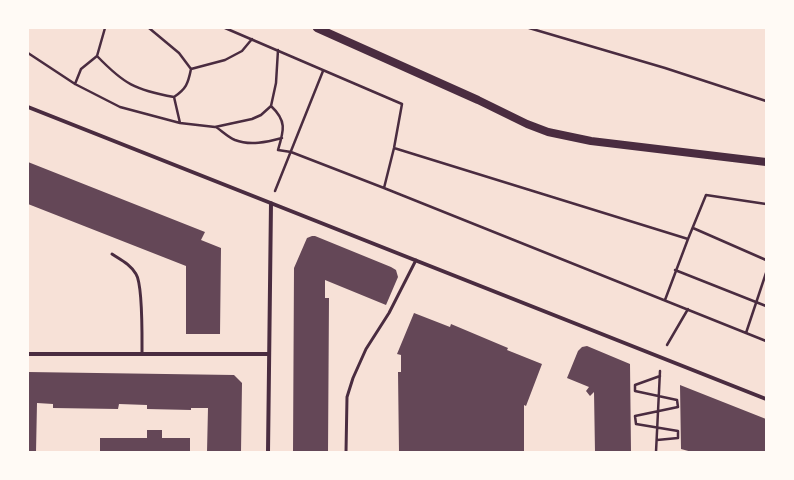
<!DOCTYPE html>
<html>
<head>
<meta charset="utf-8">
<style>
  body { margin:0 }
  #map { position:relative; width:794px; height:480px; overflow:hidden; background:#f7e1d7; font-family:"Roboto Serif",serif }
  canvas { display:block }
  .frame { position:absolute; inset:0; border:29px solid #fffaf5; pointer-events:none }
</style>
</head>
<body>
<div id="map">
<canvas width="794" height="480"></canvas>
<div class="frame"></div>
</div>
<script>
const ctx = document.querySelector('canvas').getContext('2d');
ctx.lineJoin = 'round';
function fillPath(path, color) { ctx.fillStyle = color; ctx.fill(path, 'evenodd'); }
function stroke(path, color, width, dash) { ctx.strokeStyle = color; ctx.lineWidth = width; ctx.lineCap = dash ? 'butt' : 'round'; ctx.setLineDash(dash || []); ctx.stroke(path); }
fillPath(new Path2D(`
  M 28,162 L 205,232 L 201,240 L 221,248 L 220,334 L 186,334 L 186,266 L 28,204 Z
  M 312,236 L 315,236 L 391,267 L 396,270 L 398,277 L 386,305 L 325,280 L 325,298 L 329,298 L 328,452 L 293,452 L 294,268 L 307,238 Z
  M 414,313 L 450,327 L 451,324 L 508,348 L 507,350 L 542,364 L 526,406 L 524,405 L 524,452 L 399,452 L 398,372 L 401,372 L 401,355 L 397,354 Z
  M 587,346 L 630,364 L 631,452 L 595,452 L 594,392 L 590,396 L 586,391 L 589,387 L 567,378 L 578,351 L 582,347 Z
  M 28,372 L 234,375 L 242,383 L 241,452 L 207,452 L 208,408 L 191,408 L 191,410 L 147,409 L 147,405 L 119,404 L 118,409 L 53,408 L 53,404 L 37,403 L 36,452 L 28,452 Z
  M 680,385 L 766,419 L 766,452 L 692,452 L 681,449 Z
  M 147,430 L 162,430 L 162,438 L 190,438 L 190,452 L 100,452 L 100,438 L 147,438 Z`), '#644757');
stroke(new Path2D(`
  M 225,28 L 402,104 L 394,148 L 384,188
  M 529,28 L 665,68 L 766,101
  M 28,53 L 75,84 L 120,107 L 180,123 L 215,127 L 252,119 L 261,115 L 271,106 L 276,83 L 278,50
  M 97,56 L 105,28
  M 191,69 L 225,60 L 242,51 L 252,39
  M 75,84 L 81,69 L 97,56 C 124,84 135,90 174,97 C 186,89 188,84 191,69 L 179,53 L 149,28
  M 174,97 L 180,123
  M 271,106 C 287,121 284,130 278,150 L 291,152 L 384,188 L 766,341
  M 216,127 C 222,131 228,137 235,140 C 250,146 267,142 282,138
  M 394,148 L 688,239 L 706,195 L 766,204
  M 275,191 L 323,71
  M 693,228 L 766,260
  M 675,270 L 766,306
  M 665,300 L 688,239
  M 746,333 L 766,273
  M 667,345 L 688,309
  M 657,440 L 678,438 L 678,431 L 636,424 L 635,416 L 678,407 L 677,400 L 635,391 L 635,385 L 660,376
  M 656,452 L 660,371`), '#4a2c40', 2.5);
stroke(new Path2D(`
  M 112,254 C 121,260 130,264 136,274 C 143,285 142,338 142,354
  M 346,452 L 347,397 L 353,378 L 366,349 L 389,313 L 416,260`), '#4a2c40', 3);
stroke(new Path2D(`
  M 28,107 L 766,399
  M 28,354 L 269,354
  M 268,452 L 271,203`), '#4a2c40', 4);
stroke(new Path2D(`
  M 317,28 L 478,100 L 527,124 L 548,132 L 591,141 L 766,162`), '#4a2c40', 8);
</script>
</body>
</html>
